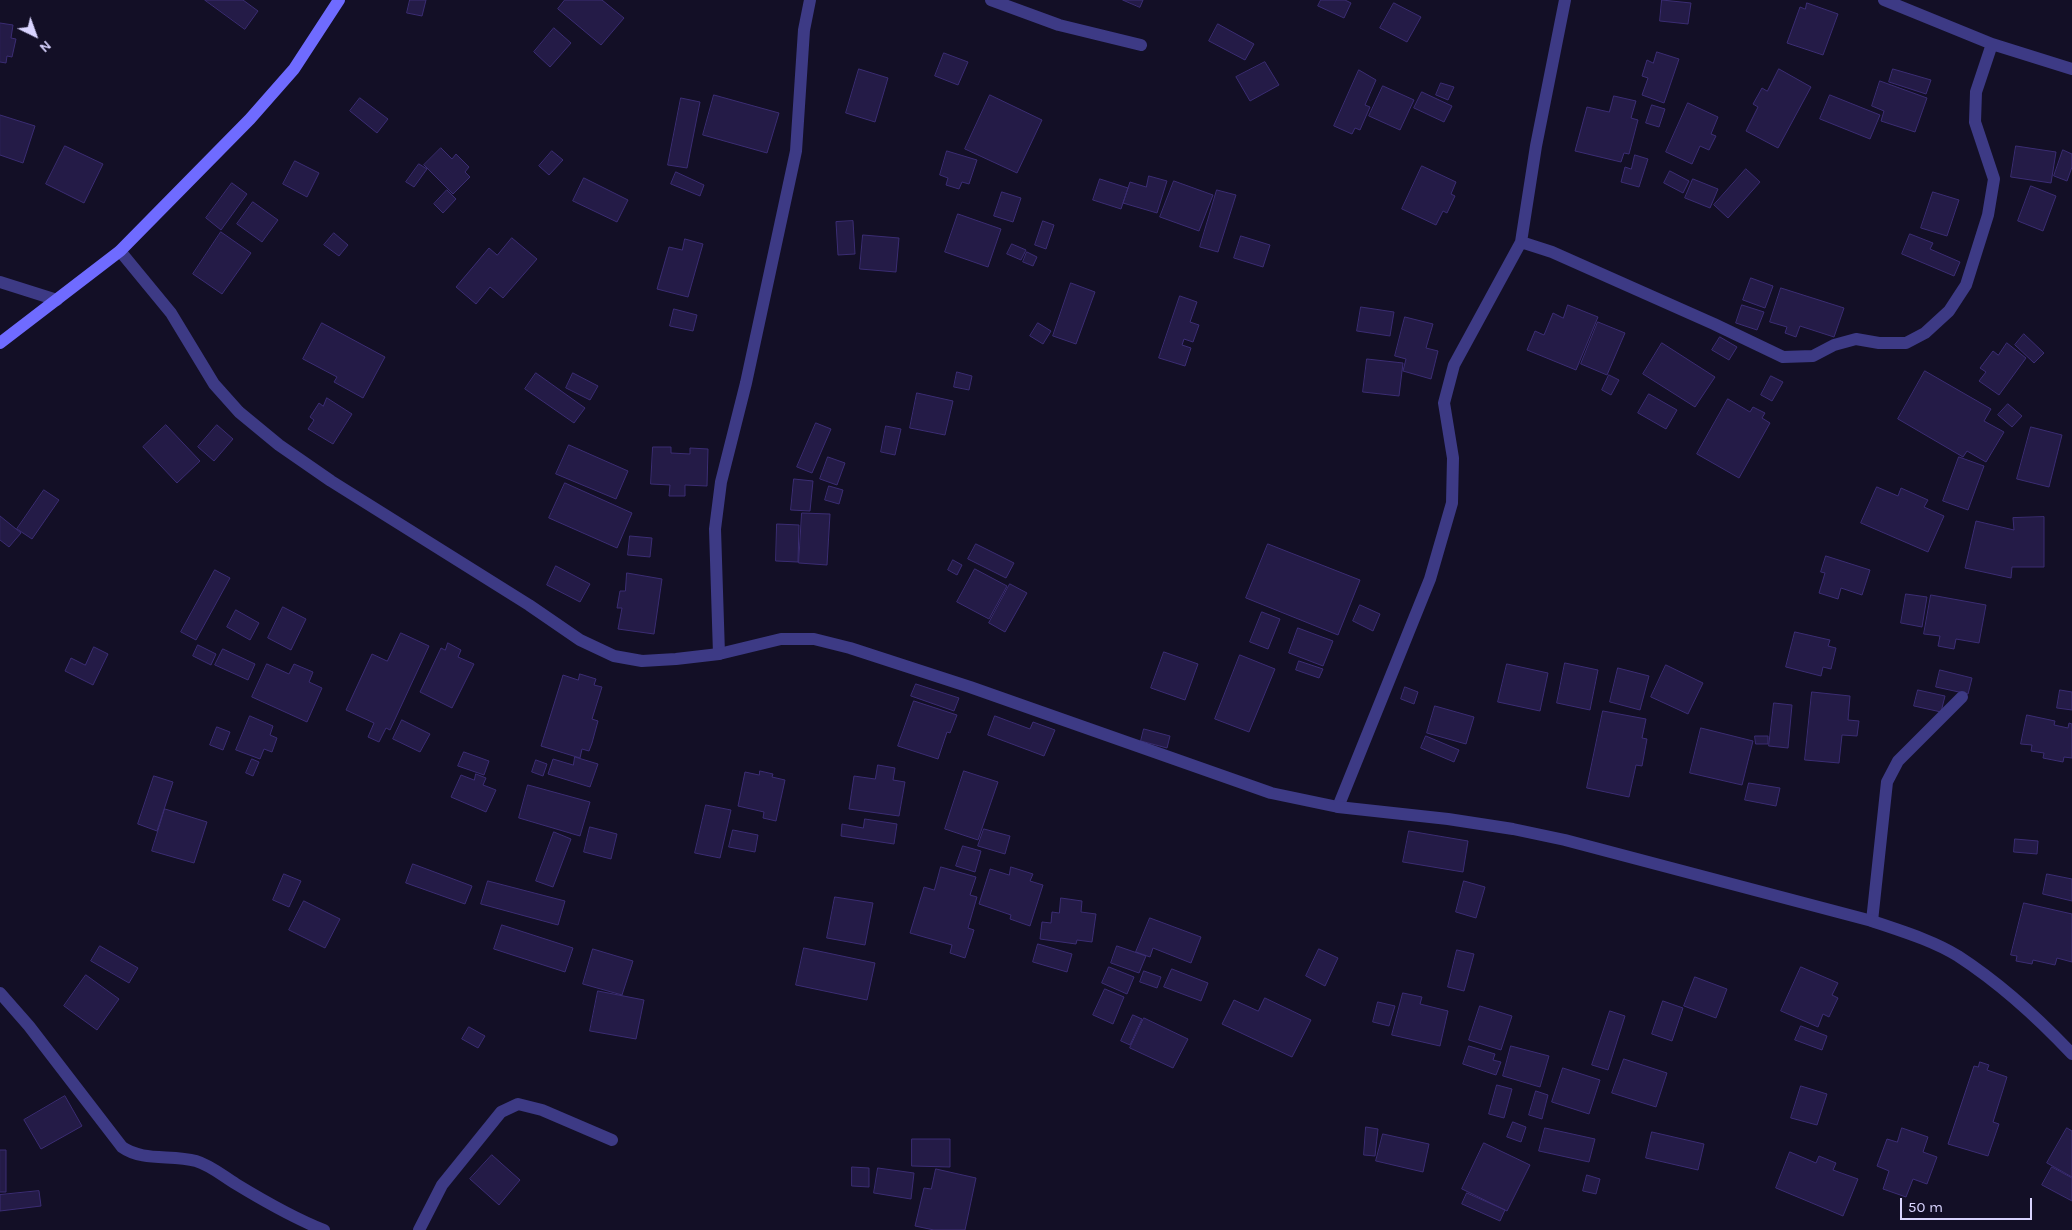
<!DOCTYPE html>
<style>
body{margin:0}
#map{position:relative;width:2072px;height:1230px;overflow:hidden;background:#130f26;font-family:Karla,sans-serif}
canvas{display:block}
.north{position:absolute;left:10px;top:10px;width:50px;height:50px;-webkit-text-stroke:4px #130f26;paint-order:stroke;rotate:138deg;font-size:14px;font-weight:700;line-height:20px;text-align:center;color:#d9d4ff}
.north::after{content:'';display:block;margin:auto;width:18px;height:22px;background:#d9d4ff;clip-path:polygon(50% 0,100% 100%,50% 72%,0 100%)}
.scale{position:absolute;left:1900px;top:1198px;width:132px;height:22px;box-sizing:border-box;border:2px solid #d9d4ff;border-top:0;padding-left:6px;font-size:15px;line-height:18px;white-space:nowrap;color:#d9d4ff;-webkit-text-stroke:4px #130f26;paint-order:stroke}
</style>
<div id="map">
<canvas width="2072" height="1230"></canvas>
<div class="north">N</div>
<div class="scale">50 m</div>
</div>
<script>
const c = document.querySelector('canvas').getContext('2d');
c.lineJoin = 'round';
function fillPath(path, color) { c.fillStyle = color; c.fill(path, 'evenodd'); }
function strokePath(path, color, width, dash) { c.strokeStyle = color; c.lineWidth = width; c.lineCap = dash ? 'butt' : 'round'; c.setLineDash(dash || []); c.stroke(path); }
const building = new Path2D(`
 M205,0H243L258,11L245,29Z
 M410,0H426L422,16L407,13Z
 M565,0H602L624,18L601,45L558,9Z
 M1123,0H1143L1140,7Z
 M1321,0H1345L1351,3L1344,18L1318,6Z
 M1662,0L1691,3L1688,24L1660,21Z
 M1394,3L1421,17L1407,42L1380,28Z
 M1807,3L1838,14L1823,55L1787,43L1800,7L1805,9Z
 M0,23L13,25L11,38L16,39L12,57L7,56L6,63L0,62Z
 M1218,24L1254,44L1245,60L1209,41Z
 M554,28L571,43L550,67L534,52Z
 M1657,52L1679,59L1664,103L1642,95L1648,78L1642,76L1647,60L1653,63Z
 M944,53L968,62L958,85L935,76Z
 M1265,62L1279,85L1250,101L1236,77Z
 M859,69L888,78L875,122L846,113Z
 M1779,69L1811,87L1778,148L1746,131L1758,107L1753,104L1762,88L1767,91Z
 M1893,69L1931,80L1926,94L1889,82Z
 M1359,70L1376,80L1365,105L1370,107L1360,130L1355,128L1352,134L1334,126Z
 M1880,81L1927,98L1915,132L1881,121L1884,111L1872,106Z
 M1441,83L1454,87L1448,100L1436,95Z
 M1383,86L1414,100L1400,130L1369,116Z
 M1422,92L1452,106L1444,122L1414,108Z
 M714,95L779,113L767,153L703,135Z
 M990,95L1042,120L1017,173L965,149Z
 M1830,95L1880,115L1870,139L1820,119Z
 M1614,96L1636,101L1631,118L1638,120L1629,154L1624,153L1621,162L1575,151L1587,107L1609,112Z
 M360,98L388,119L377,133L350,111Z
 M681,98L700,102L687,168L668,165Z
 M1688,103L1718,117L1711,134L1716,136L1709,150L1700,146L1692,164L1666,152Z
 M1652,105L1665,109L1659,127L1646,123Z
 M0,115L35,126L23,163L0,155Z
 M65,146L103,164L84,203L46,184Z
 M2016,146L2056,152L2051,183L2011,177Z
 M441,148L452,159L456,154L469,167L465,172L470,177L453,194L424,165Z
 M2063,150L2072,154V167L2067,181L2054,176Z
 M552,151L563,160L549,175L539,166Z
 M947,151L977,160L969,184L962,182L959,189L946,185L948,178L940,175Z
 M1635,155L1648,159L1639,187L1621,182L1625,167L1631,169Z
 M295,161L319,173L307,197L283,184Z
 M419,164L427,169L414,187L406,182Z
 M1422,166L1456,182L1451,194L1455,196L1447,213L1443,211L1436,225L1402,209Z
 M1746,169L1760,182L1728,218L1714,205Z
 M1670,171L1689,181L1683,193L1664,183Z
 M676,172L704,185L700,196L671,184Z
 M1149,176L1167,181L1157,213L1123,203L1130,182L1146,187Z
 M584,178L628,200L617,222L573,201Z
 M1100,179L1128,188L1121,209L1093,200Z
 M1693,179L1718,189L1710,208L1685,198Z
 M1174,181L1213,195L1199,231L1160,217Z
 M232,183L247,194L221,230L206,218Z
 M2031,186L2056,196L2043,231L2018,221Z
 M447,190L456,199L443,213L434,204Z
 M1217,190L1236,195L1218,252L1200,247Z
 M1002,192L1021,198L1013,222L994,216Z
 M1933,192L1959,200L1947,236L1921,228Z
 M253,202L278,220L262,242L237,224Z
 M958,214L1001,229L988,267L945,252Z
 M853,221L855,254L838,255L836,222Z
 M1043,221L1054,225L1046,249L1035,245Z
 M221,232L251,253L222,294L193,274Z
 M334,233L348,245L339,256L324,245Z
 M1910,234L1933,243L1930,249L1960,262L1954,276L1902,254Z
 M863,235L899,238L896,272L860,269Z
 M1241,236L1270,245L1263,267L1234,258Z
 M512,238L537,259L503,298L490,287L476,304L456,287L489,248L497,255Z
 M685,239L703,244L688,297L657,289L669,247L682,250Z
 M1012,244L1026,250L1021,260L1007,254Z
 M1027,252L1037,257L1033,266L1023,262Z
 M1751,278L1773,286L1765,308L1743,300Z
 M1071,283L1095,292L1076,344L1053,336Z
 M1781,288L1844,308L1834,337L1800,326L1796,337L1785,333L1787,327L1770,322Z
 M1180,296L1197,302L1190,322L1199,325L1193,342L1184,339L1182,345L1191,348L1185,366L1159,358Z
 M1568,305L1598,317L1576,370L1527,350L1535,331L1544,335L1553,313L1563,318Z
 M1742,305L1764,312L1757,330L1736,323Z
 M1361,307L1394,312L1390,336L1357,331Z
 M674,309L697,315L693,331L670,326Z
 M1405,317L1433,324L1426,348L1438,351L1431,379L1403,371L1406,359L1395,356Z
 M1598,322L1625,333L1607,375L1581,364Z
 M322,323L385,357L363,398L334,382L337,377L303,359Z
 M1038,323L1051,331L1043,344L1030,336Z
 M2024,334L2044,353L2034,363L2015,345Z
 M1720,337L1737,347L1729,360L1712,350Z
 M1662,343L1715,377L1695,407L1643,374Z
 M2007,343L2026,358L1999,395L1979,381L1986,372L1980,368L1993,351L1998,355Z
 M1367,359L1403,363L1399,396L1363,392Z
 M1925,371L1991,409L1984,421L2004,432L1986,462L1967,451L1963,457L1898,419Z
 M957,372L972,376L969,390L954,387Z
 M536,373L585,408L574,423L525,389Z
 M573,373L598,386L590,400L566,388Z
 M1609,375L1619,380L1611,395L1602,390Z
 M1771,376L1783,382L1772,401L1761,395Z
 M917,393L953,401L945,435L910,428Z
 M1649,394L1677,410L1666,429L1638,413Z
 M327,398L352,414L333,444L308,429L314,420L310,417L319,403L323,406Z
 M1728,399L1750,412L1753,407L1765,413L1762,418L1770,423L1739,478L1697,454Z
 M2008,404L2022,416L2012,427L1998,415Z
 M816,423L831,429L812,473L797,467Z
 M166,425L200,461L177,483L143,447Z
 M217,425L233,439L214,461L198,447Z
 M886,426L901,429L895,455L881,452Z
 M2031,427L2062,435L2049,487L2017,479Z
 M569,445L628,471L616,499L556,474Z
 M653,447H671V453L690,454V448L708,449L707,486L685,485V496H669L670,485L651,484Z
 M828,457L845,463L837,485L820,479Z
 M1959,457L1984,466L1968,510L1943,501Z
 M794,479L813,481L810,511L791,510Z
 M565,483L632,513L617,548L549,518Z
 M829,486L843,490L839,504L825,500Z
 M1877,487L1898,496L1901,488L1928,500L1924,507L1944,516L1928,552L1861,523Z
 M44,490L59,500L32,539L17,529Z
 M802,513L830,514L827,565L799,563Z
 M0,516L21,533L9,547L0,540Z
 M2044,517V567H2012L2011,578L1965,568L1976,521L2014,530L2013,518Z
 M777,524L799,525L798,562L776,561Z
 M630,536L652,538L650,557L628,555Z
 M976,544L1014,563L1006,578L968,559Z
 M1268,544L1360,580L1338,635L1246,598Z
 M1826,556L1870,570L1862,595L1841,588L1838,599L1819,593L1825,573L1821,572Z
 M953,560L962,565L957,575L948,570Z
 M556,566L590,584L580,602L547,585Z
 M975,569L1007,586L989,619L957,602Z
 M215,570L230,578L196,640L181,632Z
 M627,573L662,579L654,634L618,629L622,608H617L620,591H625Z
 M1010,584L1027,593L1005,632L989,623Z
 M1906,594L1927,597L1922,627L1901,623Z
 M1931,595L1986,605L1979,643L1956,639L1954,649L1938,646L1940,636L1924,634Z
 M1360,605L1380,614L1373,631L1353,621Z
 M283,607L306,619L291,650L268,638Z
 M236,610L259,623L250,640L227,627Z
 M1262,612L1280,619L1268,649L1250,642Z
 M1298,628L1333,641L1323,666L1289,653Z
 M1795,632L1830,640L1828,646L1836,648L1831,669L1823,667L1821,676L1786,667Z
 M401,633L429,646L390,730L386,728L379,742L368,737L374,723L346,710L372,654L387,661Z
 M448,643L461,650L458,657L474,664L452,708L420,692L441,648L445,650Z
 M198,645L216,654L211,665L193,656Z
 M94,647L108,654L93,685L65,671L71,658L85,665Z
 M223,649L255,664L248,680L215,665Z
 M1164,652L1198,664L1185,700L1151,688Z
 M1240,655L1275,669L1249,732L1215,719Z
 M1299,661L1323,669L1319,678L1296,670Z
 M1565,663L1598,670L1590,710L1557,703Z
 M267,664L289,674L294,664L313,672L309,682L322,688L307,722L252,697Z
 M1507,664L1548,673L1540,711L1498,702Z
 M1666,665L1703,683L1688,714L1651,697Z
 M1618,668L1649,676L1640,710L1610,702Z
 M1940,670L1972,678L1968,694L1936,687Z
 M580,674L596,679L594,685L602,687L592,719L598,721L592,743L589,751L582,749L580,758L541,746L563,675L578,680Z
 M916,684L959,698L954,711L911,696Z
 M1405,687L1418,692L1414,704L1401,699Z
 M1918,690L1945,696L1941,712L1914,706Z
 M2060,690L2072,692V710L2057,708Z
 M1812,692L1850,696L1848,720L1859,721L1857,736L1842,735L1839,763L1805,760Z
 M914,701L957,715L950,733L947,732L938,759L898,746Z
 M1774,703L1792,705L1788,748L1769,746Z
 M1435,706L1474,717L1466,744L1427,733Z
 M1603,711L1646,719L1642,738L1647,739L1642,766L1636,765L1629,797L1587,788Z
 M2027,715L2055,721L2054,725L2068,728L2069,723L2072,724V758L2064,757L2063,762L2043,758L2044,753L2031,751L2032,745L2021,744Z
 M250,716L273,726L270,735L277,738L272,752L264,749L260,759L236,750Z
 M995,716L1030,729L1033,722L1055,730L1044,756L988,735Z
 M402,720L430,734L420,752L393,739Z
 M217,727L230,732L223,750L210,745Z
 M1701,728L1753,741L1742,785L1690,773Z
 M1144,729L1170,736L1167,748L1141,741Z
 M1426,736L1459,750L1454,762L1421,748Z
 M1755,736H1768V744H1756Z
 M464,752L489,761L484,775L458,766Z
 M575,757L598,764L590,787L548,774L553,759L573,765Z
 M252,759L259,762L253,776L246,773Z
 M536,760L547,764L543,776L532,772Z
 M878,765L895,768L893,780L905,782L899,816L849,809L854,776L875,779Z
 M760,771L773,774L772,777L785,780L776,821L763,818L764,812L738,806L745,772L759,775Z
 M964,771L998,782L978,840L945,829Z
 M476,774L486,778L483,785L496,790L486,812L451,797L461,775L474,780Z
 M154,776L173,782L157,831L138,824Z
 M1749,783L1780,788L1776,806L1745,800Z
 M528,785L590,802L580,836L519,818Z
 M706,805L731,810L720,858L695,853Z
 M165,809L207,822L194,863L152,851Z
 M865,819L897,824L894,844L841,836L842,824L863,828Z
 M590,827L617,834L611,859L584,852Z
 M984,829L1010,836L1005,854L978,846Z
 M733,830L758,835L755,852L729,847Z
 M1409,831L1468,841L1463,872L1403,862Z
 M554,832L571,839L553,887L536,881Z
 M2015,839L2038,841L2037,854L2014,852Z
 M963,846L981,851L975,872L956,866Z
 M413,864L472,886L465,904L406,883Z
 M941,867L976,877L970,895L977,897L968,928L974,930L965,958L950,953L952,945L910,933L924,887L934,890Z
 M1011,867L1033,874L1030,881L1043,885L1030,926L1010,919L1011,915L979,904L990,869L1009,875Z
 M284,874L301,881L289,907L273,900Z
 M2047,874L2072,879V901L2043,894Z
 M488,881L565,901L558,925L481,904Z
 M1464,881L1485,887L1476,918L1456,912Z
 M835,897L873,903L865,945L827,938Z
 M1061,898L1082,901L1081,912L1096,914L1092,942L1077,940L1076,944L1040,939L1042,922L1051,923L1052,912L1059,913Z
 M304,901L340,919L325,948L289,930Z
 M2024,903L2072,914V962L2057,958L2055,965L2033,960L2032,964L2016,961L2017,956L2011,955Z
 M1150,918L1201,937L1191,963L1153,948L1150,957L1136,952Z
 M502,925L573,948L565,972L494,949Z
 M1038,944L1072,954L1067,972L1033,962Z
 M100,946L138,968L129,983L91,961Z
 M1117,946L1146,956L1139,973L1111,963Z
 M804,948L875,963L867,1000L796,985Z
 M593,949L633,961L622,995L583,984Z
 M1319,949L1338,958L1325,986L1306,976Z
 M1457,950L1474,954L1464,991L1448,987Z
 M1109,967L1134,977L1127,994L1102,983Z
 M1801,967L1838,983L1832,995L1838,998L1829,1017L1823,1014L1818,1027L1781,1011Z
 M1172,969L1208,983L1201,1001L1164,987Z
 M1144,971L1161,977L1157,988L1140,982Z
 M86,975L119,999L97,1030L64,1006Z
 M1695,977L1727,989L1716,1018L1684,1006Z
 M1105,989L1124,997L1113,1024L1093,1015Z
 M598,991L644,1000L636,1039L590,1031Z
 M1403,993L1422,997L1420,1004L1448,1011L1440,1046L1392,1035Z
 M1265,998L1311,1020L1292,1057L1222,1024L1234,1000L1258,1011Z
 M1663,1001L1683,1008L1672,1041L1652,1034Z
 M1378,1002L1395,1006L1389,1026L1373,1022Z
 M1480,1006L1512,1016L1501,1050L1469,1040Z
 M1610,1011L1625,1016L1608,1070L1592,1065Z
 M1133,1015L1142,1019L1130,1045L1121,1041Z
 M1144,1018L1188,1039L1173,1068L1130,1048Z
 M1801,1026L1827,1036L1822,1050L1795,1040Z
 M469,1027L485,1036L478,1048L462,1039Z
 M1469,1046L1495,1054L1493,1060L1501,1062L1496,1075L1463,1064Z
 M1511,1046L1549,1056L1540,1087L1503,1076Z
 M1624,1059L1667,1073L1656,1107L1612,1093Z
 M1980,1062L1989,1065L1987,1070L2007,1077L1993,1122L1999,1124L1988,1156L1948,1144L1974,1066L1978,1067Z
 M1563,1068L1600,1080L1589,1114L1552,1102Z
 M1497,1085L1512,1089L1504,1118L1489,1114Z
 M1801,1086L1827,1094L1817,1125L1791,1118Z
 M1536,1091L1548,1095L1542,1119L1529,1115Z
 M65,1096L82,1126L41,1149L24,1120Z
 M1513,1122L1526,1127L1521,1142L1507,1137Z
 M1366,1127L1378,1129L1375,1156L1364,1155Z
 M1545,1128L1595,1139L1589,1162L1539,1151Z
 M1902,1128L1928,1137L1923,1152L1937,1157L1927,1184L1913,1179L1906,1197L1883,1189L1889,1171L1877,1166L1887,1139L1897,1142Z
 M2067,1128L2072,1131V1177L2047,1163Z
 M1652,1132L1704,1144L1698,1170L1646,1158Z
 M1383,1134L1429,1144L1423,1172L1376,1161Z
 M912,1139H950V1167L912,1166Z
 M1484,1143L1530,1165L1507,1211L1462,1189Z
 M0,1150H6V1192H0Z
 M1790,1152L1816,1163L1819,1156L1836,1163L1833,1170L1858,1179L1843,1216L1776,1188Z
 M492,1155L520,1180L499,1205L470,1179Z
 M852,1167L869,1168V1187L852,1186Z
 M2052,1167L2072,1178V1201L2042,1185Z
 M878,1168L914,1173L911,1199L874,1193Z
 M936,1169L976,1178L965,1230H934L915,1226L924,1188L931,1189Z
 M1587,1175L1600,1179L1596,1194L1583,1191Z
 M39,1191L41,1206L0,1211V1195Z
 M1467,1193L1505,1210L1500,1221L1462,1204Z`);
fillPath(building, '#241b47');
strokePath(building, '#3b2d73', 1);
strokePath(new Path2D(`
 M991,0L1059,25L1141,45
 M1884,0L1992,44L2072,69
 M1521,242L1552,252L1714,324L1783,357L1813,356L1834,345L1856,339L1879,343H1906L1925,333L1949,311L1966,285L1988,215L1994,179L1975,122L1976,92L1992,44
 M0,282L57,300
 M719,654L715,529L721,482L746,383L796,151L804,30L810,0
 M1338,807L1430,579L1452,503L1453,458L1444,403L1454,365L1521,242L1536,146L1565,0
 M1872,921L1887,782L1898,761L1962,697
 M0,993L29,1026L122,1147C143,1162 172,1154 196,1161C210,1165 223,1176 236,1184C264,1201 293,1218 324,1230
 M419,1230L442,1185L501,1112L518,1104L542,1110L612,1140`), '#3d3a85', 12);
strokePath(new Path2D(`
 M120,251L171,313L214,384L239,412L279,445L331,481L529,605L580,640L614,656L642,661L676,659L719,654L781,639H814L850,648L970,687L1271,793L1338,807L1448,819L1513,829L1565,840L1872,921C1901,931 1932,940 1958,956C1998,982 2040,1020 2072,1054`), '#3d3a85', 12);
strokePath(new Path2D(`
 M0,343L120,251L250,119L294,69L339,0`), '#6f6bff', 12);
</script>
